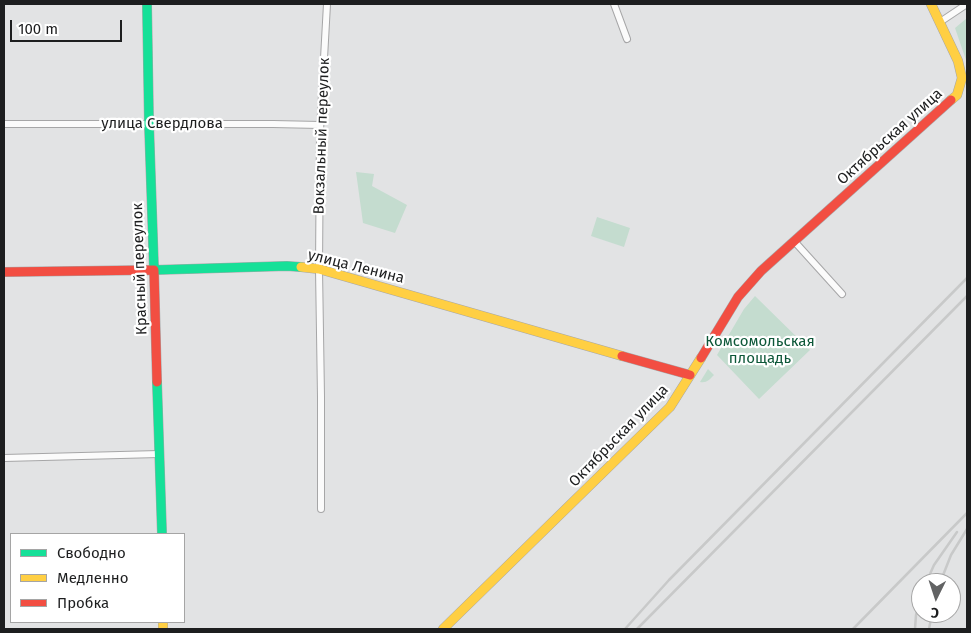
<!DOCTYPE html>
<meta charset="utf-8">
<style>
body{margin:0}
#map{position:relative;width:971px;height:633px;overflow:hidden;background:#e2e3e4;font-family:"Fira Sans",sans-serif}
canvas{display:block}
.frame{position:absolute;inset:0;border:5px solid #1d1e1f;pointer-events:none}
.legend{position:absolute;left:10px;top:533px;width:175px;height:90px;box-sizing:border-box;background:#fff;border:1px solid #a5a5a5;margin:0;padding:6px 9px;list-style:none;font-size:15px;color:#1d1e1f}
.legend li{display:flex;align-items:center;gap:10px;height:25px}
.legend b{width:25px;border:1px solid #a5a5a5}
.north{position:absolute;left:911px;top:573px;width:50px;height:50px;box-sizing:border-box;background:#fff;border:1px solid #a5a5a5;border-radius:50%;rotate:184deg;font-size:14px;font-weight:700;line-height:20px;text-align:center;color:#1d1e1f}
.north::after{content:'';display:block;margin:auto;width:18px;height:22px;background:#626364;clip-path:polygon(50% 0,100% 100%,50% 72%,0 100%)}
.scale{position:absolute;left:10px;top:20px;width:112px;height:22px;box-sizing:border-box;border:2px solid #1d1e1f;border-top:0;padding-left:6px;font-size:15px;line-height:18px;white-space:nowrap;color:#1d1e1f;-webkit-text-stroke:4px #fff;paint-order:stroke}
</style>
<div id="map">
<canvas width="971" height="633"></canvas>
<div class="frame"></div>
<ul class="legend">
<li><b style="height:6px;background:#16e098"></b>Свободно</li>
<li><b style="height:6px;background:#ffcf43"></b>Медленно</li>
<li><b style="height:6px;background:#f24e42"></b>Пробка</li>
</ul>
<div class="north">С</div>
<div class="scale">100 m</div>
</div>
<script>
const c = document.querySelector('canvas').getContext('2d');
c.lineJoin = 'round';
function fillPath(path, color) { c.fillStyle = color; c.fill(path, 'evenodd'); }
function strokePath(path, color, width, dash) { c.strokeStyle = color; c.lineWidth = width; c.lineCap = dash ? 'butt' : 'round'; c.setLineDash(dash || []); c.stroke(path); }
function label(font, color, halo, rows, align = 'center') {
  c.font = font + ' "Fira Sans",sans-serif'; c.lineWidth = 4.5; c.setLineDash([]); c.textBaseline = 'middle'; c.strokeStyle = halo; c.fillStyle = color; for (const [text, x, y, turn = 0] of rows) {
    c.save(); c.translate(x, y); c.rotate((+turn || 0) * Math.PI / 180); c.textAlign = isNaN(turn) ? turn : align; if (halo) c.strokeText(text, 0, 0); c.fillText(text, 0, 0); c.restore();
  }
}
fillPath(new Path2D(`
 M967,18V63L955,28Z
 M356,172L374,174L372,186L407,205L395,233L363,223Z
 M597,217L630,228L624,247L591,236Z
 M755,296L810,350L759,399L717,355L744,309Z
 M708,369L714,375C709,380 707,383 700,382Z`), '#c4dccf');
const street = new Path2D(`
 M614,4L627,39
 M940,22L967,4
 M4,124H273L320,125
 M794,241L842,294
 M4,458L159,454
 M321,509V397L319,269L320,131L327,4`);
const fast = new Path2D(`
 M147,4L149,124L154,270L287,266L301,267
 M157,382L162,534`);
const slow = new Path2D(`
 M931,4L958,61L962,78L957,95L951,100
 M301,267L319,269L622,356
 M163,622V629
 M443,629L670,407L701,358`);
const jam = new Path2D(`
 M4,272L154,270L157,382
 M622,356L690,375
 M701,358L738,297L761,271L951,100`);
strokePath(street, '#a6a6a7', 8);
strokePath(fast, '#a6a6a7', 10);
strokePath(slow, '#a6a6a7', 10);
strokePath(jam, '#a6a6a7', 10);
strokePath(street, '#fbfbfb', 6);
strokePath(fast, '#16e098', 9);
strokePath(slow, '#ffcf43', 9);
strokePath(jam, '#f24e42', 9);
strokePath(new Path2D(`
 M926,583L934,565L957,532
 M940,583L951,555L967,529
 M625,629L669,580L967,278
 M637,629L967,296
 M853,629L967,513
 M915,629L916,615L921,595
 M929,629L932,613`), '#c8c9c9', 2.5);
label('15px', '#1d1e1f', '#fff', [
 ["улица Свердлова",162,124],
 ["Вокзальный переулок",322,136,-88],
 ["Октябрьская улица",890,137,-42],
 ["улица Ленина",356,267,14],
 ["Красный переулок",140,269,-92],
 ["Октябрьская улица",619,436,-46]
]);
label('15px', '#0c5738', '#fff', [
 ["Комсомольская",760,342],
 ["площадь",760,359]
]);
</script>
